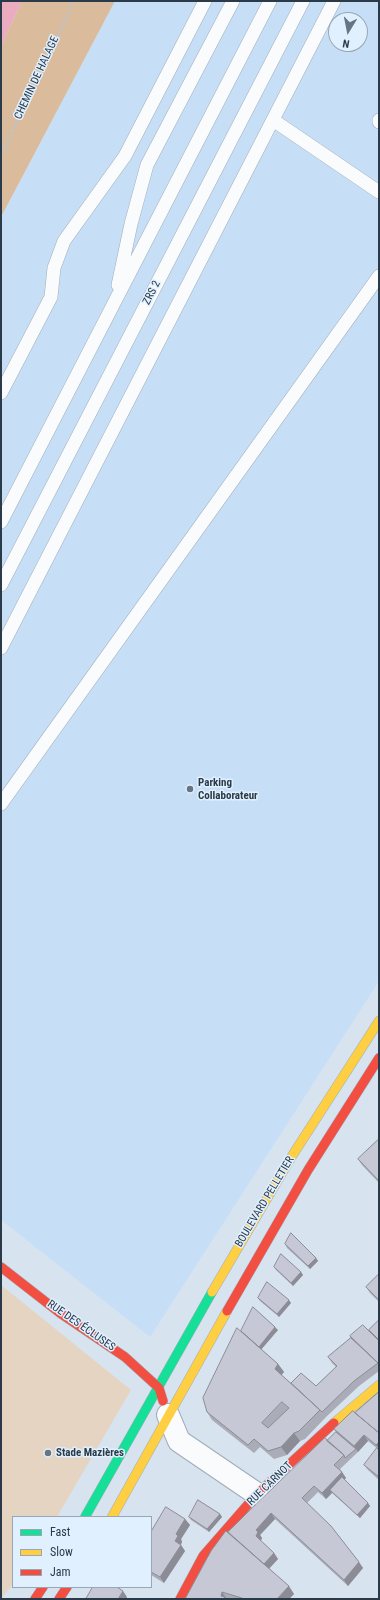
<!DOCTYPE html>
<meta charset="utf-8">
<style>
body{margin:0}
#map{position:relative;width:380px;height:1600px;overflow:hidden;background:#d7e3ef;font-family:"Roboto Condensed",sans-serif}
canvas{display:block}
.frame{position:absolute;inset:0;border:2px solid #2b3a48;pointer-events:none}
.legend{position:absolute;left:12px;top:1516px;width:140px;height:72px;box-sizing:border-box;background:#e0f0fe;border:1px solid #98a7b5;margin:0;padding:5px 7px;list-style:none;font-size:12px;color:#2b3a48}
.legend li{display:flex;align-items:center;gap:8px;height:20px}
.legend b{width:20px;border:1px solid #98a7b5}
.north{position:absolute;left:328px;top:12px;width:40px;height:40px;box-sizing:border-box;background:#e0f0fe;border:1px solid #98a7b5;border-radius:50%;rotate:190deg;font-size:11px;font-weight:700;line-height:16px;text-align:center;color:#2b3a48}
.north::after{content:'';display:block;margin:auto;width:14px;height:18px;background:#677582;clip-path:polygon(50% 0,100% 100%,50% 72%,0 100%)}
</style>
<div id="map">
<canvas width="380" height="1600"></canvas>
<div class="frame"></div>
<ul class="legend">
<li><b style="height:5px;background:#16e098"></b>Fast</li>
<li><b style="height:5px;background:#ffcf43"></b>Slow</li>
<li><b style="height:5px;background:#f24e42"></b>Jam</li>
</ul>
<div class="north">N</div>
</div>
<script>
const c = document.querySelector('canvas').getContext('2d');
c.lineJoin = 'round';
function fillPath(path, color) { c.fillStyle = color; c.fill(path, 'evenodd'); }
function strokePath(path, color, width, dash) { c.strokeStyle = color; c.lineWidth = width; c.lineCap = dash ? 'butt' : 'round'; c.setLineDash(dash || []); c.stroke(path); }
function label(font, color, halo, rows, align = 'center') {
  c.font = font + ' "Roboto Condensed",sans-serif'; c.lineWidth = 3; c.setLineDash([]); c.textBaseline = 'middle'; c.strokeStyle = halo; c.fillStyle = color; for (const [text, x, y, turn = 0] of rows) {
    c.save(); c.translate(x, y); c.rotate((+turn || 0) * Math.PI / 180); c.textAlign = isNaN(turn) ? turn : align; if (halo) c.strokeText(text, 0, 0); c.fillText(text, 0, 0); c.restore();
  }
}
fillPath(new Path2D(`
 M115,1H379V981L150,1337L1,1220V217ZM336,20H360V44H336Z`), '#c6dff6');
fillPath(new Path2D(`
 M1,1285L131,1390L57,1517H13V1584L1,1599Z`), '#e6d4c3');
fillPath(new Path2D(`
 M22,1H115L1,217V46Z`), '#dabb9b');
fillPath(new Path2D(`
 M1,1H22L1,46Z`), '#ebacbf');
const lane = new Path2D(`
 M273,120L379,192
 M379,120V122
 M118,285L131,224L147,165L233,1
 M1,393L51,297L54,268L64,241L125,156L205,1
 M1,522L270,1
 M1,585L303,1
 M1,648L334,1
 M1,804L379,276`);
const street = new Path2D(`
 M168,1415L179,1441L257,1494`);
const fast = new Path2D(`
 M85,1517L212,1292`);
const slow = new Path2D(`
 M212,1292L292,1156L379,1021
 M334,1423L379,1385
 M112,1517L227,1311`);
const jam = new Path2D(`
 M1,1267L60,1313L125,1357L159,1388L163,1401
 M227,1311L308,1170L379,1058
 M35,1599L43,1587
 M59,1599L67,1587
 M180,1599L203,1556L257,1494L334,1423`);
strokePath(lane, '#a1adb8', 14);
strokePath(street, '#a1adb8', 24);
strokePath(fast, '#a1adb8', 10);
strokePath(slow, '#a1adb8', 10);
strokePath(jam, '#a1adb8', 10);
strokePath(new Path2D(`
 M1,155L74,1`), '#bec4ca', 2.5, [3, 2]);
strokePath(lane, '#f9fbfd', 13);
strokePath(street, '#f9fbfd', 22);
strokePath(fast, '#16e098', 9);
strokePath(slow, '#ffcf43', 9);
strokePath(jam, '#f24e42', 9);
fillPath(new Path2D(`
 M379,1139V1183L362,1165L358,1159Z
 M285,1244L316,1258L318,1261L310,1269L287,1248Z
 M274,1267L301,1272L303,1275L293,1286L276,1270Z
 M379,1274V1302L370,1293L366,1287Z
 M258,1298L291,1303L279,1317L260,1301Z
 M379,1320V1371L359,1386L326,1417L305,1439L300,1441L287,1455L274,1459L260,1447L254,1453L212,1420L207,1412L241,1331L278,1330L261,1349L278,1364L284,1372L281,1375L291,1383L316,1386L336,1367L332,1363L328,1357L351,1338L350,1336L372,1334L369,1330Z
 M379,1392V1450L368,1441L358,1452L340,1469L346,1478L344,1480L368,1503L370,1506L360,1518L332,1493L326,1499L318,1492L307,1503L363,1568L348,1586L275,1519L260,1535L262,1538L261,1541L274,1553L278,1559L269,1568L294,1594L289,1599H185L228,1532L327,1441L336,1432L334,1429L355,1413Z
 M379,1450V1480L368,1470L364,1465Z
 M220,1514L222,1517L209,1532L191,1520L189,1517Z
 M185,1519L190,1525L181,1539L182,1542L181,1545L185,1551L164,1583L151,1575V1532Z`), '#aaacb7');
fillPath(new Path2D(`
 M316,1258L318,1261L310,1269L308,1266Z
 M301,1272L303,1275L293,1286L291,1283Z
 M289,1300L291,1303L279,1317L277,1314Z
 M275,1327L278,1330L260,1351L258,1348Z
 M278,1364L284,1372L280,1377L275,1369Z
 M294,1433L300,1441L287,1455L281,1447Z
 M364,1435L368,1441L358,1452L354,1446Z
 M379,1442V1449L376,1445Z
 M342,1472L346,1478L333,1492L330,1490L332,1493L326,1499L322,1493Z
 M368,1503L370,1506L360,1518L357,1515Z
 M271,1513L275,1519L260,1535L262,1538L260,1542L256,1536V1530Z
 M220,1514L222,1517L209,1532L207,1529Z
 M185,1519L190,1525L181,1539L182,1542L179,1547L175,1541L176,1534Z
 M181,1545L185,1551L164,1583L160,1577Z
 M274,1553L278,1559L268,1570L264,1564Z
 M359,1562L363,1568L348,1586L344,1580Z
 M289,1586L294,1594L289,1599H277Z
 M123,1591L127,1597L126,1599H118Z
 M222,1592L227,1599H223L221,1596Z`), '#8b8c95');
const building = new Path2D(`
 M379,1139V1181L358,1159Z
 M291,1233L316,1258L308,1266L285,1244Z
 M281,1254L301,1272L291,1283L274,1267Z
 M379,1274V1300L366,1287Z
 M267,1282L289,1300L277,1314L258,1298Z
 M253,1307L275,1327L259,1347L241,1331Z
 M379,1320V1340L369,1330Z
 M363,1325L379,1341V1364L350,1336Z
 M237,1328L278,1364L275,1369L320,1410L299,1431L294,1433L281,1447L268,1451L254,1439L248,1445L207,1412L203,1398ZM282,1402L289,1408L268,1428L262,1423Z
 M351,1338L378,1363L354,1381L322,1412L291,1383L301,1373L316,1386L337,1366L328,1357Z
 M379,1392V1431L378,1432L355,1413Z
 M353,1411L379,1433V1442L376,1445L364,1435L354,1446L334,1429Z
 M336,1432L356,1449L345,1458L344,1455L327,1441Z
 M325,1438L344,1455L334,1465L342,1472L322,1493L314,1486L302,1498L331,1526L359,1562L344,1580L271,1513L256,1530L258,1532L256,1536L274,1553L264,1564L228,1532Z
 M377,1448L379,1450V1477L364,1465Z
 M342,1477L368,1503L357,1515L330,1490Z
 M198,1500L220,1514L207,1529L189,1517Z
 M166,1507L185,1519L176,1534L178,1536L175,1541L181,1545L160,1577L151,1572V1532Z
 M226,1531L289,1586L277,1599H245L222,1592L221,1596L225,1597L224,1599H185L211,1551Z
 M93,1587H117L123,1591L118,1599H86Z`);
fillPath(building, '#c6c8d5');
strokePath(building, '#8b8c95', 1);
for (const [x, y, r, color] of [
 [190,789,4,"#677582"],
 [48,1453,4,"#677582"]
]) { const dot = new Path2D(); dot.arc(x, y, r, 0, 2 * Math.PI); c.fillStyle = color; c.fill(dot); strokePath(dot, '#e0f0fe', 1.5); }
label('11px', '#2b3a48', '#e0f0fe', [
 ["CHEMIN DE HALAGE",37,78,-65],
 ["ZRS 2",152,293,-63],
 ["BOULEVARD PELLETIER",265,1202,-59],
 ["RUE DES ÉCLUSES",81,1326,35],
 ["RUE CARNOT",270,1484,-44]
]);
label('bold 11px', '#2b3a48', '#e0f0fe', [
 ["Parking",198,783],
 ["Collaborateur",198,796],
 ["Stade Mazières",56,1453]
], 'left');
</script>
